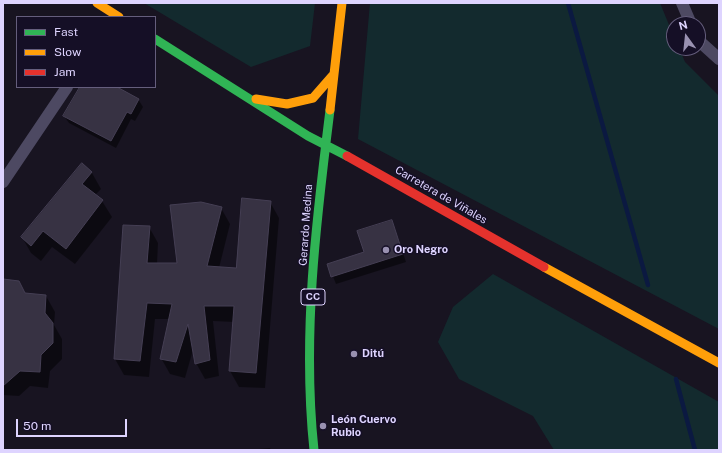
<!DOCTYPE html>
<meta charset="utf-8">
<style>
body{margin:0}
#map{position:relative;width:722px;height:453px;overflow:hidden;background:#181421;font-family:"Public Sans",sans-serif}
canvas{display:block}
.frame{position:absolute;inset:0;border:4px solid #ded4ff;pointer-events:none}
.legend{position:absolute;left:16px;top:16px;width:140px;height:72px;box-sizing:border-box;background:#150f26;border:1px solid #655e7d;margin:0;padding:5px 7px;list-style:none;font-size:12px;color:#ded4ff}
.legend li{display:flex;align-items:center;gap:8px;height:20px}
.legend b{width:20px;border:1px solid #655e7d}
.north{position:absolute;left:666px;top:16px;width:40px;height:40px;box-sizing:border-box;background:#150f26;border:1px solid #655e7d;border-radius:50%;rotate:345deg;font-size:11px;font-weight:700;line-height:16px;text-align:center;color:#ded4ff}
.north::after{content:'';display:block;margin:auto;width:14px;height:18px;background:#9991b1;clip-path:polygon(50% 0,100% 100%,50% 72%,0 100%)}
.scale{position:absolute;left:16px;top:419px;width:111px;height:18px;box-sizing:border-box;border:2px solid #ded4ff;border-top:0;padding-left:5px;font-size:12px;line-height:14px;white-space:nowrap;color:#ded4ff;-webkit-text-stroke:3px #150f26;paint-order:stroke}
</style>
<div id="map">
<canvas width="722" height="453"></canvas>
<div class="frame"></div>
<ul class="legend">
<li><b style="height:5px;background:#30b455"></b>Fast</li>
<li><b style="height:5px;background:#ff9f0a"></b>Slow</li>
<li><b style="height:5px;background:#e5322d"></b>Jam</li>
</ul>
<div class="north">N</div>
<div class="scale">50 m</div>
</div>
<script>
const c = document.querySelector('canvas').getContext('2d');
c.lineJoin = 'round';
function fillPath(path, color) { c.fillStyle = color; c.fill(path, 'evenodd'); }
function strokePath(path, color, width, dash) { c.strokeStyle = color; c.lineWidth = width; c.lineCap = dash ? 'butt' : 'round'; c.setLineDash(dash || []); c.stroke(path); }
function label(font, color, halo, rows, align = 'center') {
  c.font = font + ' "Public Sans",sans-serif'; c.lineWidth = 3; c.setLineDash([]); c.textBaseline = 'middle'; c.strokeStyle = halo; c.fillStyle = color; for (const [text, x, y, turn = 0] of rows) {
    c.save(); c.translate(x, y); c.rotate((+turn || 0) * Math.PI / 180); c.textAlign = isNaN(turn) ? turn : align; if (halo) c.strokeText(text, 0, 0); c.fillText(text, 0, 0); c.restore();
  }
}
fillPath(new Path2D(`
 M144,3H315L310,46L251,67Z
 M370,3H660L674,37V48H679L685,62L719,96V329L358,139Z
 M493,274L719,402V450H554L533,416L459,379L438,342L453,307Z`), '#132a2e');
fillPath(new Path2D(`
 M81,87H115L138,99L143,107L135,121L131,119L116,148L69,123L64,116Z
 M82,165L92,173L101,189L95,195L102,201L112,217L75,264L52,247L41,261L31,253L22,237Z
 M270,202L279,218L265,388L239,387L230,371L234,322L213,321L219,376L205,379L196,363L193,350L185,378L170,374L161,358L169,319H155L149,377L124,375L115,359L149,227L158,243L157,264H178L221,208L230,224L219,268L237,269Z
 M391,221L395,229L406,262L336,284L328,264L365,253Z
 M3,280L25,294L46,296L55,312L54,325L62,339V359L50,371L48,388L30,386L19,396L3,395Z
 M270,448L271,450H248Z`), '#0007');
strokePath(new Path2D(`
 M568,3L648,285
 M676,379L695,450`), '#0b1941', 4.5);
const building = new Path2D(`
 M80,87H117L139,99L131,114L127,112L111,141L63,116Z
 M82,163L92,172L82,184L103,200L66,249L43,231L31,246L21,237Z
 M242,198L271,201L256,373L229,371L234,306H204L210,360L195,364L188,324L176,362L160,359L172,304L147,303L140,361L114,359L123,225L150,226L147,263H177L170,205L201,202L222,207L207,266L236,268Z
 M392,220L403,254L331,277L327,264L364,252L357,231Z
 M3,279L19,281L25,293L46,295L45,313L53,323V343L41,355L40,372L20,371L3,386Z`);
fillPath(building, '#373243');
strokePath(building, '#453f54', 1);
strokePath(new Path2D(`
 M682,3L691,24
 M698,40L719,59
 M3,182L67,87`), '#4d4962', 12);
strokePath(new Path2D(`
 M155,39L308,136L347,156
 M314,450C302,337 316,222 330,110`), '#30b455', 9);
strokePath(new Path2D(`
 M97,3L119,17
 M256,99L287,104L313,98L334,74
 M330,110L342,3
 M544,267L719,363`), '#ff9f0a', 9);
strokePath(new Path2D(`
 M347,156L544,267`), '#e5322d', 9);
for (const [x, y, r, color] of [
 [386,250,4,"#9991b1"],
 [354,354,4,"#9991b1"],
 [323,426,4,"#9991b1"]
]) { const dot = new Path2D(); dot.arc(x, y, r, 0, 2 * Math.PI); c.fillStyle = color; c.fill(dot); strokePath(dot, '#150f26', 1.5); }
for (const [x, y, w] of [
 [313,297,24]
]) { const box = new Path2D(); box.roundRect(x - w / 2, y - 8, w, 16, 3); c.fillStyle = '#150f26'; c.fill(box); strokePath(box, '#ded4ff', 1); }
label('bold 10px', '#ded4ff', null, [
 ["CC",313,297]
]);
label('11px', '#ded4ff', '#150f26', [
 ["Carretera de Viñales",441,195,30],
 ["Gerardo Medina",306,225,-86]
]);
label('bold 11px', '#ded4ff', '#150f26', [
 ["Oro Negro",394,250],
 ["Ditú",362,354],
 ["León Cuervo",331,420],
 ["Rubio",331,433]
], 'left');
</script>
